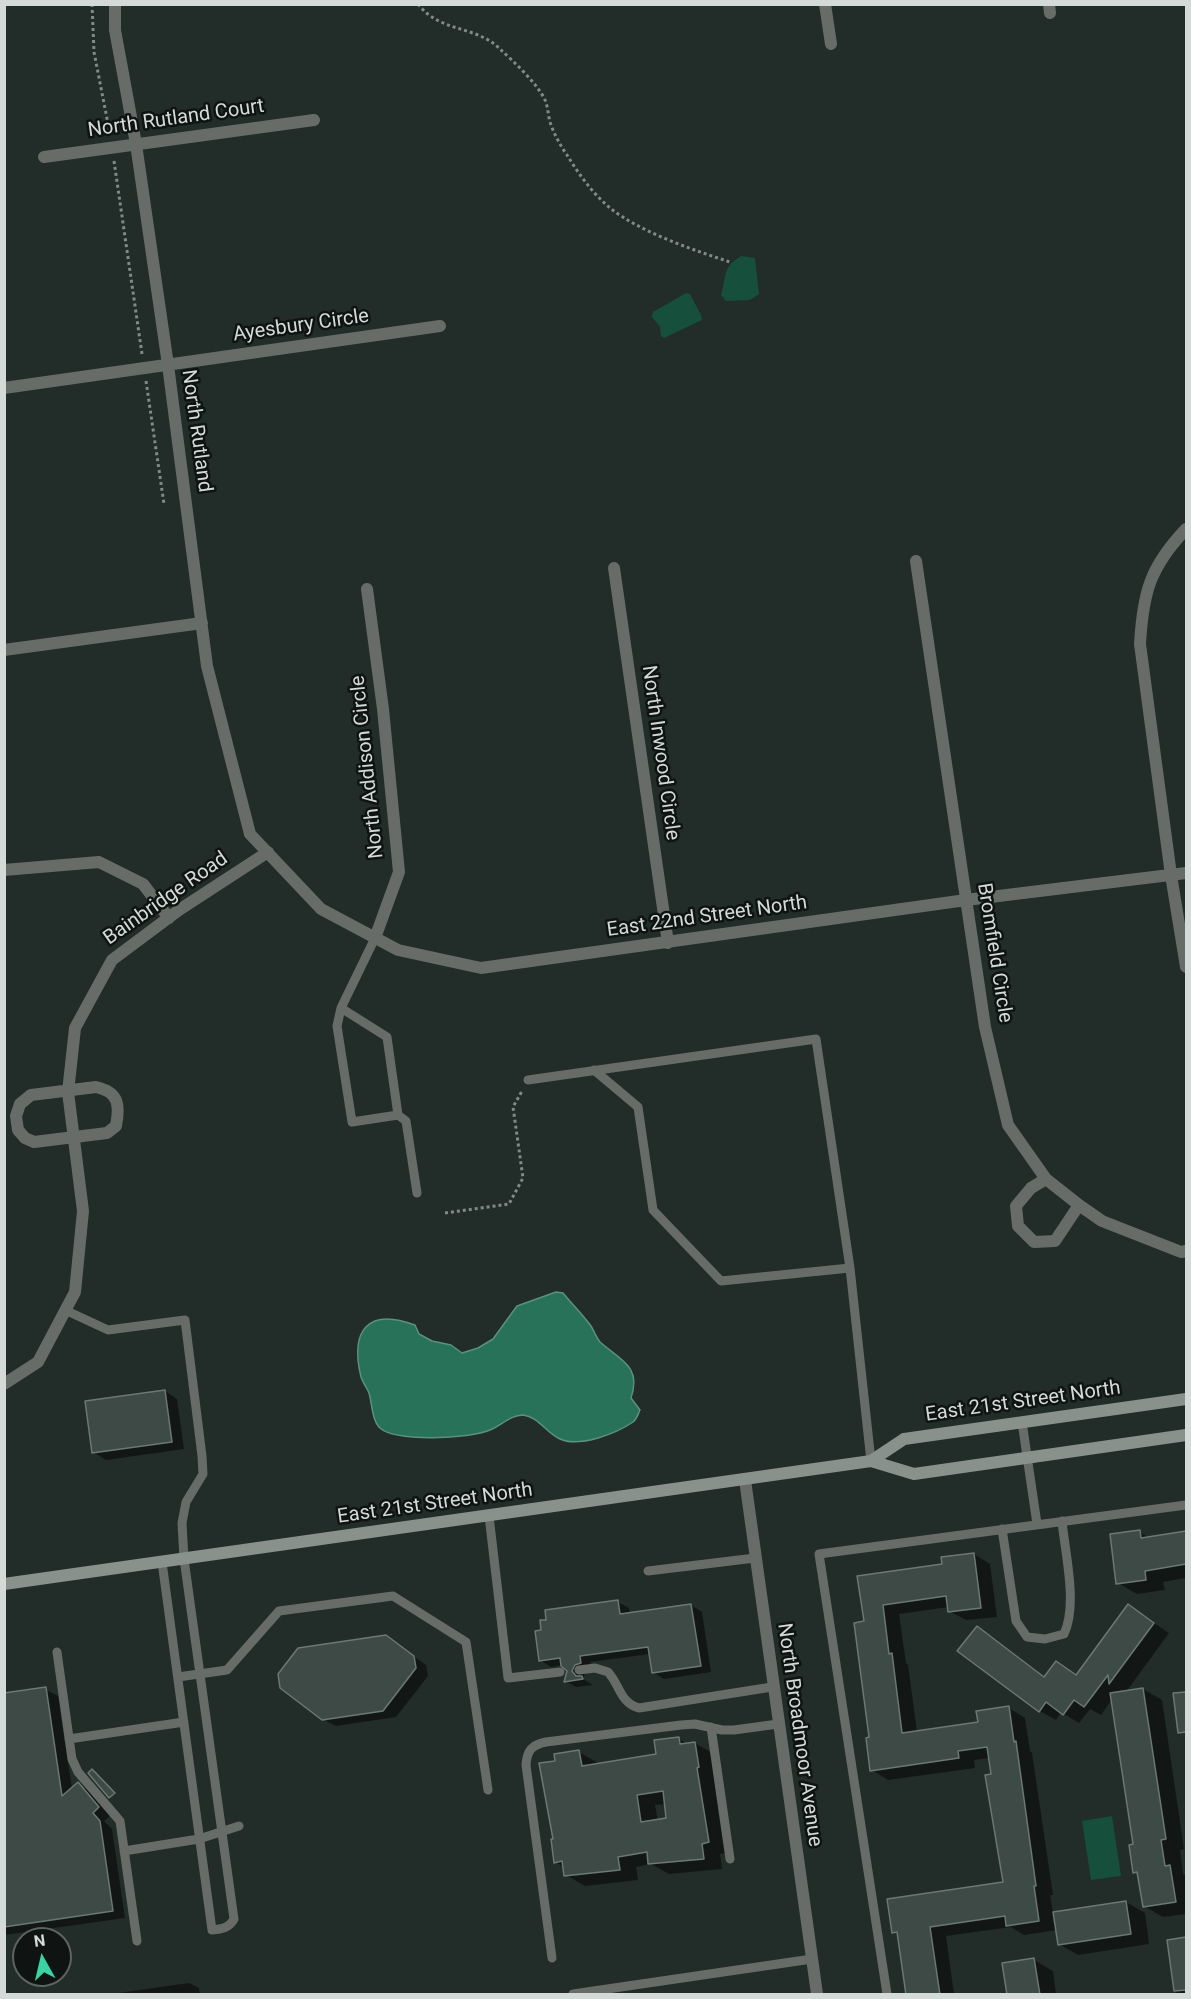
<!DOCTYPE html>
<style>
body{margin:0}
#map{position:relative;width:1191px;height:1999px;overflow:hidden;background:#222c28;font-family:Roboto,sans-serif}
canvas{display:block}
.frame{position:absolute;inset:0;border:6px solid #d3dad7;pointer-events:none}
.north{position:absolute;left:12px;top:1927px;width:60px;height:60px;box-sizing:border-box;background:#0f1412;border:2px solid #5d6361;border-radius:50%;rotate:352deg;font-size:16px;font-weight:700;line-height:24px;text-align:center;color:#d3dad7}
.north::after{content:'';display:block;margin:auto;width:21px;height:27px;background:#3ad4a4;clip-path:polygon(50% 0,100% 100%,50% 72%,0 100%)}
</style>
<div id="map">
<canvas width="1191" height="1999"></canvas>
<div class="frame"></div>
<div class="north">N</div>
</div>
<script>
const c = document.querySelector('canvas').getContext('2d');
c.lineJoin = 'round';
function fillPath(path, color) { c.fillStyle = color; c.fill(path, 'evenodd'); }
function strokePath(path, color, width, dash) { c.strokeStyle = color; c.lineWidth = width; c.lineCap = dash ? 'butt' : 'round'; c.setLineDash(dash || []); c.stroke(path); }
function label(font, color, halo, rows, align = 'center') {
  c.font = font + ' Roboto,sans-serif'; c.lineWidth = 5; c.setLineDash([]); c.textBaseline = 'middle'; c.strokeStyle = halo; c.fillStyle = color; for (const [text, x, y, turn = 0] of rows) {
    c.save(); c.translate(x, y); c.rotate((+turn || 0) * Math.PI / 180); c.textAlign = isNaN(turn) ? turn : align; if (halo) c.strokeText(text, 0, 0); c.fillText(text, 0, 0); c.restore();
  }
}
fillPath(new Path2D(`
 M741,256L755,258L759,294L750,300L726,301L721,295C727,275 722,268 741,256Z
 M686,293L690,294L701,315L702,320L664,338L661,336L660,327L652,317L653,312Z
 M1112,1816L1121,1876L1091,1880L1082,1821Z`), '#164f3c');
const water = new Path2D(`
 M556,1292L563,1293C572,1304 582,1314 591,1326C594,1331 596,1337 600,1342C620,1360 642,1366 631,1398L640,1410C638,1414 637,1419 633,1422C617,1433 580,1448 560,1439C546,1433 539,1417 523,1415C510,1415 501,1426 490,1430C470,1439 395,1442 380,1428C372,1421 372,1403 369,1393C367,1388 363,1383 361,1377C350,1331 367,1307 415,1325L419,1334L432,1341L451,1345L462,1353L478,1348L493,1339L517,1306Z`);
fillPath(water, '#277259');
strokePath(water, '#5b917f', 1.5);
fillPath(new Path2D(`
 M165,1391L177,1399L184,1449L106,1460L93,1452Z
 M1139,1532L1150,1538L1186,1532V1578L1163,1582L1165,1590L1137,1594L1118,1583Z
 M974,1554L990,1564L997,1617L966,1620L949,1611V1607L899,1614L906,1663L908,1665L917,1732L979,1723L1009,1708L1025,1718L1030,1751L1032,1753L1053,1895H1050L1053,1913L1126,1902L1145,1913L1149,1944L1078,1955L1059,1944L1057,1930L1024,1935L1011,1927L946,1936L954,1994H907L899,1935L893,1932L1004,1884L990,1758L974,1760L975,1768L888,1780L872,1770L866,1623L859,1577L944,1565Z
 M618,1602L629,1608L630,1614L691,1605L702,1612L711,1672L664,1679L653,1672L650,1654L590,1662L591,1669L586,1671L583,1679L593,1685L576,1687L565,1681L568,1670L563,1665L551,1667L540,1660Z
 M1128,1606L1169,1633L1126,1692L1143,1689L1162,1700L1184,1849L1180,1850L1183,1874L1186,1876V1914L1163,1917L1144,1906L1139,1875L1134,1872L1135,1845L1112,1699L1101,1715L1090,1709L1079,1723L1061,1712L1056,1720L1040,1711L959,1651L977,1628L993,1637L1045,1677L1056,1663L1077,1676Z
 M386,1636L426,1665L428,1676L396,1717L336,1726L323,1719Z
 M45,1689L58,1696L72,1789L78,1784L90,1791L111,1815L104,1821L112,1829L125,1918L4,1935V1695Z
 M679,1739L688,1744L695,1743L714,1754L727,1853L720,1854L722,1869L669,1874L651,1864L636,1867L638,1880L585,1886L566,1875L564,1867L555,1862L557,1762L579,1752L598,1763V1765L658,1755ZM666,1804L668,1820L658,1821L655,1805Z
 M1186,1938V1994H1176L1169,1941Z
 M1034,1960L1053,1971L1056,1994H1008Z
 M189,1983L199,1988L200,1994H111Z`), '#0007');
const building = new Path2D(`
 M165,1390L172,1442L92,1453L85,1401Z
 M1140,1530L1141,1538L1186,1531V1564L1145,1571L1146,1580L1116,1584L1110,1534Z
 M974,1553L981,1608L948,1612L946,1596L883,1605L889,1654L892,1653L902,1733L978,1722L976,1711L1009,1706L1014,1742L1016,1741L1036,1886H1034L1039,1921L1006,1926L1005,1916L930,1927L940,1995H906L897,1932L892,1933L887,1899L1003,1882L985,1775L991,1774L987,1747L958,1751L959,1758L870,1771L866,1738L869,1737L854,1623L864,1621L857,1576L942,1564L941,1557Z
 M618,1600L620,1614L691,1604L701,1666L652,1673L648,1647L580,1656L581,1663L575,1665L572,1671L576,1676H582L583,1679L564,1682L567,1671L561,1666L560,1658L539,1661L535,1631L541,1630L540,1620H546L545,1610Z
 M1128,1604L1154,1623L1109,1684L1108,1675L1084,1707L1074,1700L1063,1715L1046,1702L1039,1712L957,1651L977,1626L1044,1677L1056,1661L1076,1675Z
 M386,1635L414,1656L416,1668L383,1711L322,1720L280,1688L278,1674L298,1648Z
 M46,1687L62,1796L78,1782L99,1807L93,1813L100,1821L113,1911L4,1927V1693Z
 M1143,1688L1166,1839L1161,1840L1165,1866L1170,1865L1176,1902L1143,1907L1137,1872L1133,1873L1129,1845L1133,1844L1110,1693Z
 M1186,1692V1732L1178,1733L1173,1693Z
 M679,1737L680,1744L695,1742L699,1767L697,1768L709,1842L702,1844L704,1859L648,1864L647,1852L618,1857L620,1870L564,1876L562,1861L554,1863L551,1839H553L539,1763L555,1761L554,1754L579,1750L582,1766L656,1754L654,1740ZM663,1791L666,1818L641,1822L637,1795Z
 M92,1769L115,1793L109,1798L88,1773Z
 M1126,1901L1131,1934L1058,1945L1053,1912Z
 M1186,1937V1990L1174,1991L1167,1940Z
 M1034,1958L1040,1995H1007L1002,1963Z`);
fillPath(building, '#3e4a45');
strokePath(building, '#6c7873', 1.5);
strokePath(new Path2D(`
 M92,4L94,52L110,134
 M418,4C440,33 476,25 500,49C514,62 537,83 545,100C548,107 548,115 550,122C554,134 560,145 567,155C578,173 593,194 610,208C640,232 693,250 730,262
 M114,161L142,354
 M146,381L164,504
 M445,1213L509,1204L523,1178L513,1107L522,1091`), '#828a87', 3, [3, 3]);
strokePath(new Path2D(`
 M375,938L341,1008L337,1026L352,1122L398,1115L406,1121L417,1193
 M341,1008L387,1037L398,1115
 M594,1070L638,1107L653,1210L721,1281L850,1268
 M528,1080L816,1039L850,1268L871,1461
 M65,1310L108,1330L185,1320L202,1456L203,1474L186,1502L182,1523L184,1559L234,1919C229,1928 222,1929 212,1930L162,1562
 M1022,1422L1037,1524
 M489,1516L508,1678L560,1672
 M1002,1529L1016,1621L1027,1637L1045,1639L1064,1634C1078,1605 1065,1553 1062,1521
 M648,1571L755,1558
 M57,1652L72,1759L78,1772L120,1821L137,1941
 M579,1670L595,1668L608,1672C620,1685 620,1703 639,1708L772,1687
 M178,1677L227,1670L279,1611L393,1596L466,1642L488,1790
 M711,1727L730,1859
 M69,1739L184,1722
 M124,1851L199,1839L239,1826
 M552,1958L526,1765C527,1751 531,1745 546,1742L681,1725L695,1724L722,1730H734L778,1724
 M573,1994L812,1959
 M887,1994L819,1554L1186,1505`), '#676c69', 9);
strokePath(new Path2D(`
 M115,4V30L136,144L168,365L207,666L250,834L321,909L398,950L481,968L966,900L1186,873
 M825,4L831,44
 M1049,4L1050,13
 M44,157L314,120
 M4,388L440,326
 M1186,529C1150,567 1143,592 1140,644L1171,875L1186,967
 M916,561L985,1027L1008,1125L1046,1179L1079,1205L1102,1221L1181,1252L1186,1251
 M614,568L668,943
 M367,589L383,709L399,872L375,938
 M4,650L202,623
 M4,870L99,862L143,884L169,918
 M96,1087C119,1092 120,1105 116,1126L107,1133L34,1142L25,1138L18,1130L16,1116L20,1104L31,1095Z
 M1046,1179L1031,1188L1016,1206L1018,1226L1034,1242L1055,1241L1079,1205
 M4,1384L38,1362L75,1292L83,1211L68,1092L75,1028L112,960L179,910L268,852
 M745,1480L817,1994`), '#676c69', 12);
strokePath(new Path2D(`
 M871,1461L904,1439L1186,1399
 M4,1584L871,1461L914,1474L1186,1435`), '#89918d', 12);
label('20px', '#d3dad7', '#0f1412', [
 ["North Rutland Court",176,119,-8],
 ["Ayesbury Circle",301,326,-8],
 ["North Rutland",196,431,82],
 ["North Inwood Circle",660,753,82],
 ["North Addison Circle",368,767,-96],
 ["Bainbridge Road",166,899,-35],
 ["East 22nd Street North",707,917,-8],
 ["Bromfield Circle",994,953,81],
 ["East 21st Street North",1023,1402,-8],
 ["East 21st Street North",435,1504,-8],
 ["North Broadmoor Avenue",799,1735,82]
]);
</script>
